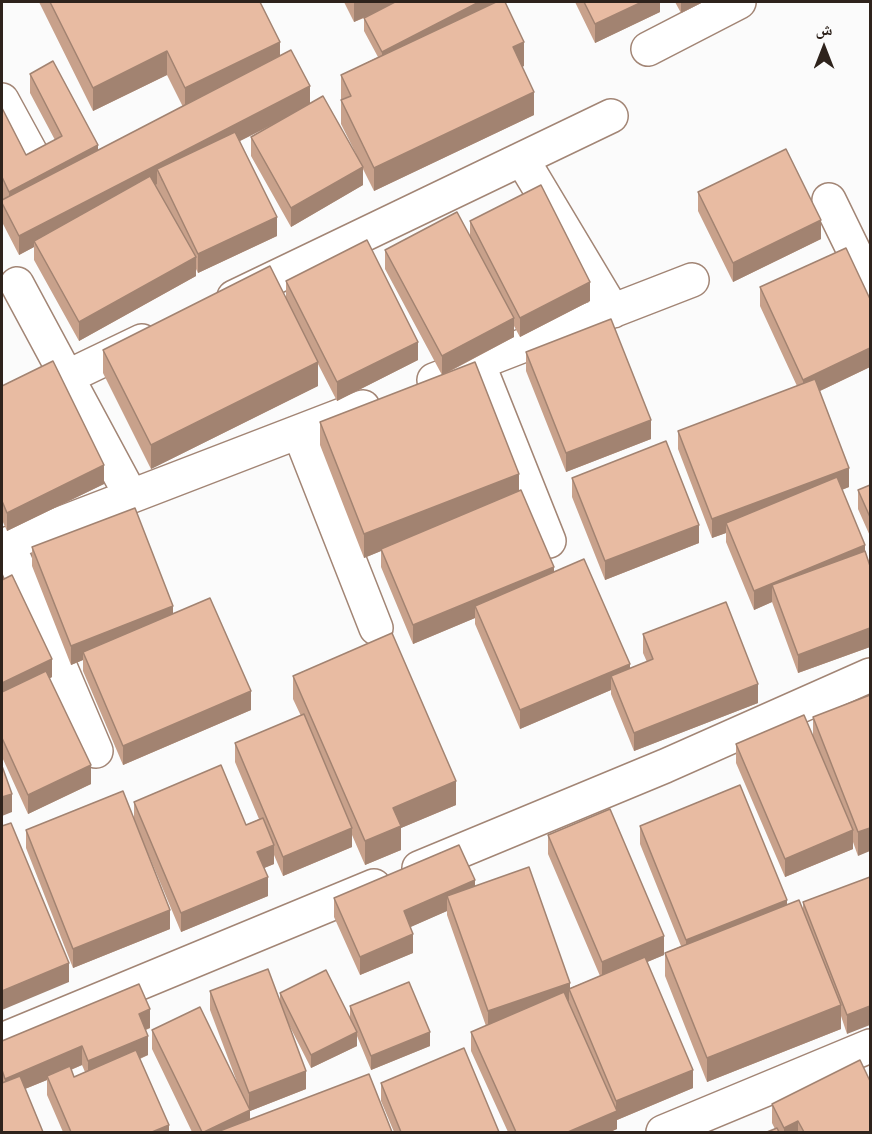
<!DOCTYPE html>
<meta charset="utf-8">
<style>
body{margin:0}
#map{position:relative;width:872px;height:1134px;overflow:hidden;background:#fbfbfb;font-family:"Fira Sans Condensed","Noto Naskh Arabic",sans-serif}
canvas{display:block}
.frame{position:absolute;inset:0;border:3px solid #2e231c;pointer-events:none}
.north{position:absolute;left:794px;top:18px;width:60px;height:60px;-webkit-text-stroke:4px #fbfbfb;paint-order:stroke;rotate:0deg;font-size:16px;font-weight:700;line-height:24px;text-align:center;color:#2e231c}
.north::after{content:'';display:block;margin:auto;width:21px;height:27px;background:#2e231c;clip-path:polygon(50% 0,100% 100%,50% 72%,0 100%)}
</style>
<div id="map">
<canvas width="872" height="1134"></canvas>
<div class="frame"></div>
<div class="north">ش</div>
</div>
<script>
const c = document.querySelector('canvas').getContext('2d');
c.lineJoin = 'round';
function strokePath(path, color, width, dash) { c.strokeStyle = color; c.lineWidth = width; c.lineCap = dash ? 'butt' : 'round'; c.setLineDash(dash || []); c.stroke(path); }
function fillPath(path, color) { c.fillStyle = color; c.fill(path, 'evenodd'); }
const minor = new Path2D(`
 M648,49L739,2
 M2,100L38,166
 M522,159L613,311
 M829,200L870,284
 M17,284L131,496
 M234,297L611,116
 M478,363L549,541
 M67,377L142,341
 M434,380L692,280
 M299,432L376,628
 M8,544L96,751
 M2,546L363,407
 M419,868L665,766L870,675
 M2,1040L374,886
 M663,1132L870,1046`);
strokePath(minor, '#a28575', 36);
strokePath(minor, '#fff', 33);
fillPath(new Path2D(`
 M39,2H260L280,56L310,103L356,154L341,124V75L378,57L364,31V18L354,22L344,2H505L524,66L522,67L534,115L374,191L363,169V185L291,227L251,156V137L272,125L240,141L277,236L198,273L196,269V276L79,341L34,260V247L19,255L2,222V200L3,199L2,196V108L26,155L55,140L30,93V74L98,151L183,107L167,75L93,111Z
 M575,2H660V12L595,43Z
 M675,2H703L681,13Z
 M698,192L821,239L733,282L698,211Z
 M470,221L590,301L520,337L514,326V337L445,374L519,491L554,572L630,668L647,662L643,653V634L758,703L634,751L611,694V690L520,729L475,624V618L413,644L381,567V551L364,558L320,445V422L442,375L385,269V250L470,235Z
 M286,281L418,360L337,401L318,364V386L151,469L103,373V350L286,298Z
 M760,287L870,367L820,391L849,487L842,490L870,566V647L798,673L772,602L754,610L726,542V533L712,538L678,449V431L797,386L760,306Z
 M526,352L651,439L566,472L526,371Z
 M2,386L104,484L7,531L2,520Z
 M572,478L699,543L605,580L572,497Z
 M870,485V536L858,509V490Z
 M32,547L173,613L251,710L123,765L83,671V660L71,665L32,566Z
 M2,580L52,677L49,679L91,784L28,814L2,757Z
 M293,676L456,805L401,828V850L365,865L352,835V847L283,876L274,855V864L264,868L268,896L181,932L136,825L170,929L73,968L26,848V830L134,820V802L246,825L259,819L235,762V743L301,716L293,699Z
 M870,695L858,856L853,842V849L785,877L736,763V744L813,735V717Z
 M640,826L787,904L803,912V902L870,877L847,1034L841,1016V1029L707,1082L665,976V953L681,946L640,844Z
 M548,835L664,955L647,962L693,1088L617,1120V1129L610,1132H508L471,1051V1032L486,1026L447,915V911L410,927L413,953L360,975L334,917V898L475,886L570,988L600,976L548,854Z
 M210,991L280,1001V993L350,1018V1006L430,1046L371,1070L357,1036V1046L311,1068L288,1023L306,1089L250,1111V1120L392,1132H192L152,1049V1030L240,1090L210,1010Z
 M150,1028L146,1030L148,1055L140,1059L169,1132H63L47,1095V1080L25,1089L2,1132V1041ZM82,1065L85,1072L74,1077L71,1070Z
 M381,1083L499,1132H394L381,1101Z
 M772,1104L870,1132H767L775,1129L772,1123Z`), '#c8a18b');
fillPath(new Path2D(`
 M354,2H397L354,22Z
 M479,2H499L382,65V52Z
 M642,2H660V12L595,43V24Z
 M681,2H703L681,13Z
 M280,42V65L185,111V88Z
 M524,42V66L513,71V47Z
 M167,51V75L93,111V88Z
 M310,86V105L162,181L157,169V184L36,246L34,241V247L19,255V236Z
 M534,92V115L374,191V168Z
 M98,145V164L9,211V192Z
 M363,167V185L291,227V208Z
 M277,217V236L198,273V254Z
 M821,220V239L733,282V263Z
 M196,257V276L79,341V322Z
 M590,282V301L520,337V318Z
 M514,318V337L442,375V356Z
 M418,342V360L337,401V382Z
 M870,348V367L803,399V380Z
 M318,362V386L151,469V445Z
 M651,420V439L566,472V453Z
 M104,465V484L7,531V513Z
 M849,468V487L730,532L726,523V533L712,538V519Z
 M519,474V498L381,549V551L364,558V534Z
 M699,525V543L605,580V561Z
 M865,545V564L772,585V602L754,610V591Z
 M554,567V586L475,606V618L413,644V625Z
 M173,606V625L83,652V660L71,665V646Z
 M870,628V647L798,673V655Z
 M52,659V677L2,702V683Z
 M630,664V683L611,676V690L520,729V710Z
 M758,684V703L634,751V733Z
 M251,691V710L123,765V746Z
 M91,765V784L28,814V795Z
 M456,781V805L401,828V850L365,865V841L393,808Z
 M12,794V812L2,816V797Z
 M352,828V847L283,876V857Z
 M870,828V851L858,856V832Z
 M853,830V849L785,877V859Z
 M274,845V864L257,871V852Z
 M268,877V896L181,932V913Z
 M475,880V899L447,896V911L404,930V911Z
 M787,900V918L686,958V940Z
 M170,910V929L73,968V949Z
 M413,934V953L360,975V957Z
 M664,936V955L602,981V962Z
 M69,963V982L2,1010V991Z
 M570,983V992L569,989V1002L488,1030V1011Z
 M841,1005V1029L707,1082V1058Z
 M870,1006V1025L847,1034V1015Z
 M150,1009V1028L139,1032V1014Z
 M357,1032V1046L311,1068V1055Z
 M430,1032V1046L371,1070V1056Z
 M148,1036V1055L88,1080V1061Z
 M82,1046V1065L48,1079L47,1076V1080L5,1097V1079Z
 M693,1070V1088L617,1120V1129L610,1132H568L616,1111V1101Z
 M306,1071V1089L250,1111V1129L242,1132H204L249,1111V1093Z
 M798,1121V1132H784V1128Z
 M169,1125V1132H152Z`), '#a28371');
const building = new Path2D(`
 M50,2H260L280,42L185,88L167,51L93,88Z
 M395,2H479L382,52L364,18Z
 M496,2H505L524,42L513,47L534,92L374,168L341,100L351,96L341,75Z
 M584,2H642L595,24Z
 M291,50L310,86L19,236L2,203V200Z
 M53,61L98,145L9,192L2,177V108L26,155L62,136L30,74Z
 M323,96L363,167L291,208L251,137Z
 M235,132L277,217L198,254L157,169Z
 M786,149L821,220L733,263L698,192Z
 M150,176L196,257L79,322L34,241Z
 M541,185L590,282L520,318L470,221Z
 M457,212L514,318L442,356L385,250Z
 M367,240L418,342L337,382L286,281Z
 M846,248L870,299V348L803,380L760,287Z
 M270,266L318,362L151,445L103,350Z
 M611,319L651,420L566,453L526,352Z
 M53,361L104,465L7,513L2,501V386Z
 M475,362L519,474L364,534L320,422Z
 M815,379L849,468L712,519L678,431Z
 M666,441L699,525L605,561L572,478Z
 M837,477L865,545L754,591L726,523Z
 M870,485V517L858,490Z
 M521,490L554,567L413,625L381,549Z
 M135,508L173,606L71,646L32,547Z
 M865,551L870,566V628L798,655L772,585Z
 M584,559L630,664L520,710L475,606Z
 M12,575L52,659L2,683V580Z
 M210,598L251,691L123,746L83,652Z
 M726,602L758,684L634,733L611,676L653,659L643,634Z
 M392,633L456,781L393,808L401,826L365,841L293,676Z
 M46,671L91,765L28,795L2,738V692Z
 M870,695V828L858,832L813,717Z
 M304,714L352,828L283,857L235,743Z
 M804,715L853,830L785,859L736,744Z
 M221,765L246,825L263,818L274,845L257,852L268,877L181,913L134,802Z
 M2,766L12,794L2,797Z
 M740,785L787,900L686,940L640,826Z
 M123,791L170,910L73,949L26,830Z
 M610,809L664,936L602,962L548,835Z
 M11,823L69,963L2,991V826Z
 M459,845L475,880L404,911L413,934L360,957L334,898Z
 M529,867L570,983L488,1011L447,896Z
 M870,877V1006L847,1015L803,902Z
 M799,900L841,1005L707,1058L665,953Z
 M645,957L693,1070L616,1101L569,989Z
 M268,969L306,1071L249,1093L210,991Z
 M326,970L357,1032L311,1055L280,993Z
 M409,982L430,1032L371,1056L350,1006Z
 M139,984L150,1009L139,1014L148,1036L88,1061L82,1046L5,1079L2,1070V1041Z
 M564,992L617,1111L568,1132H516L471,1032Z
 M200,1007L250,1110L204,1132H202L152,1030Z
 M464,1048L499,1132H401L381,1083Z
 M136,1050L169,1125L152,1132H71L47,1076L70,1066L74,1077Z
 M860,1060L870,1081V1132H804L798,1121L784,1128L772,1104Z
 M369,1074L392,1132H217Z
 M20,1076L43,1132H2V1083Z
 M777,1128L779,1132H767Z`);
fillPath(building, '#e8bba2');
strokePath(building, '#a28371', 1.5);
</script>
